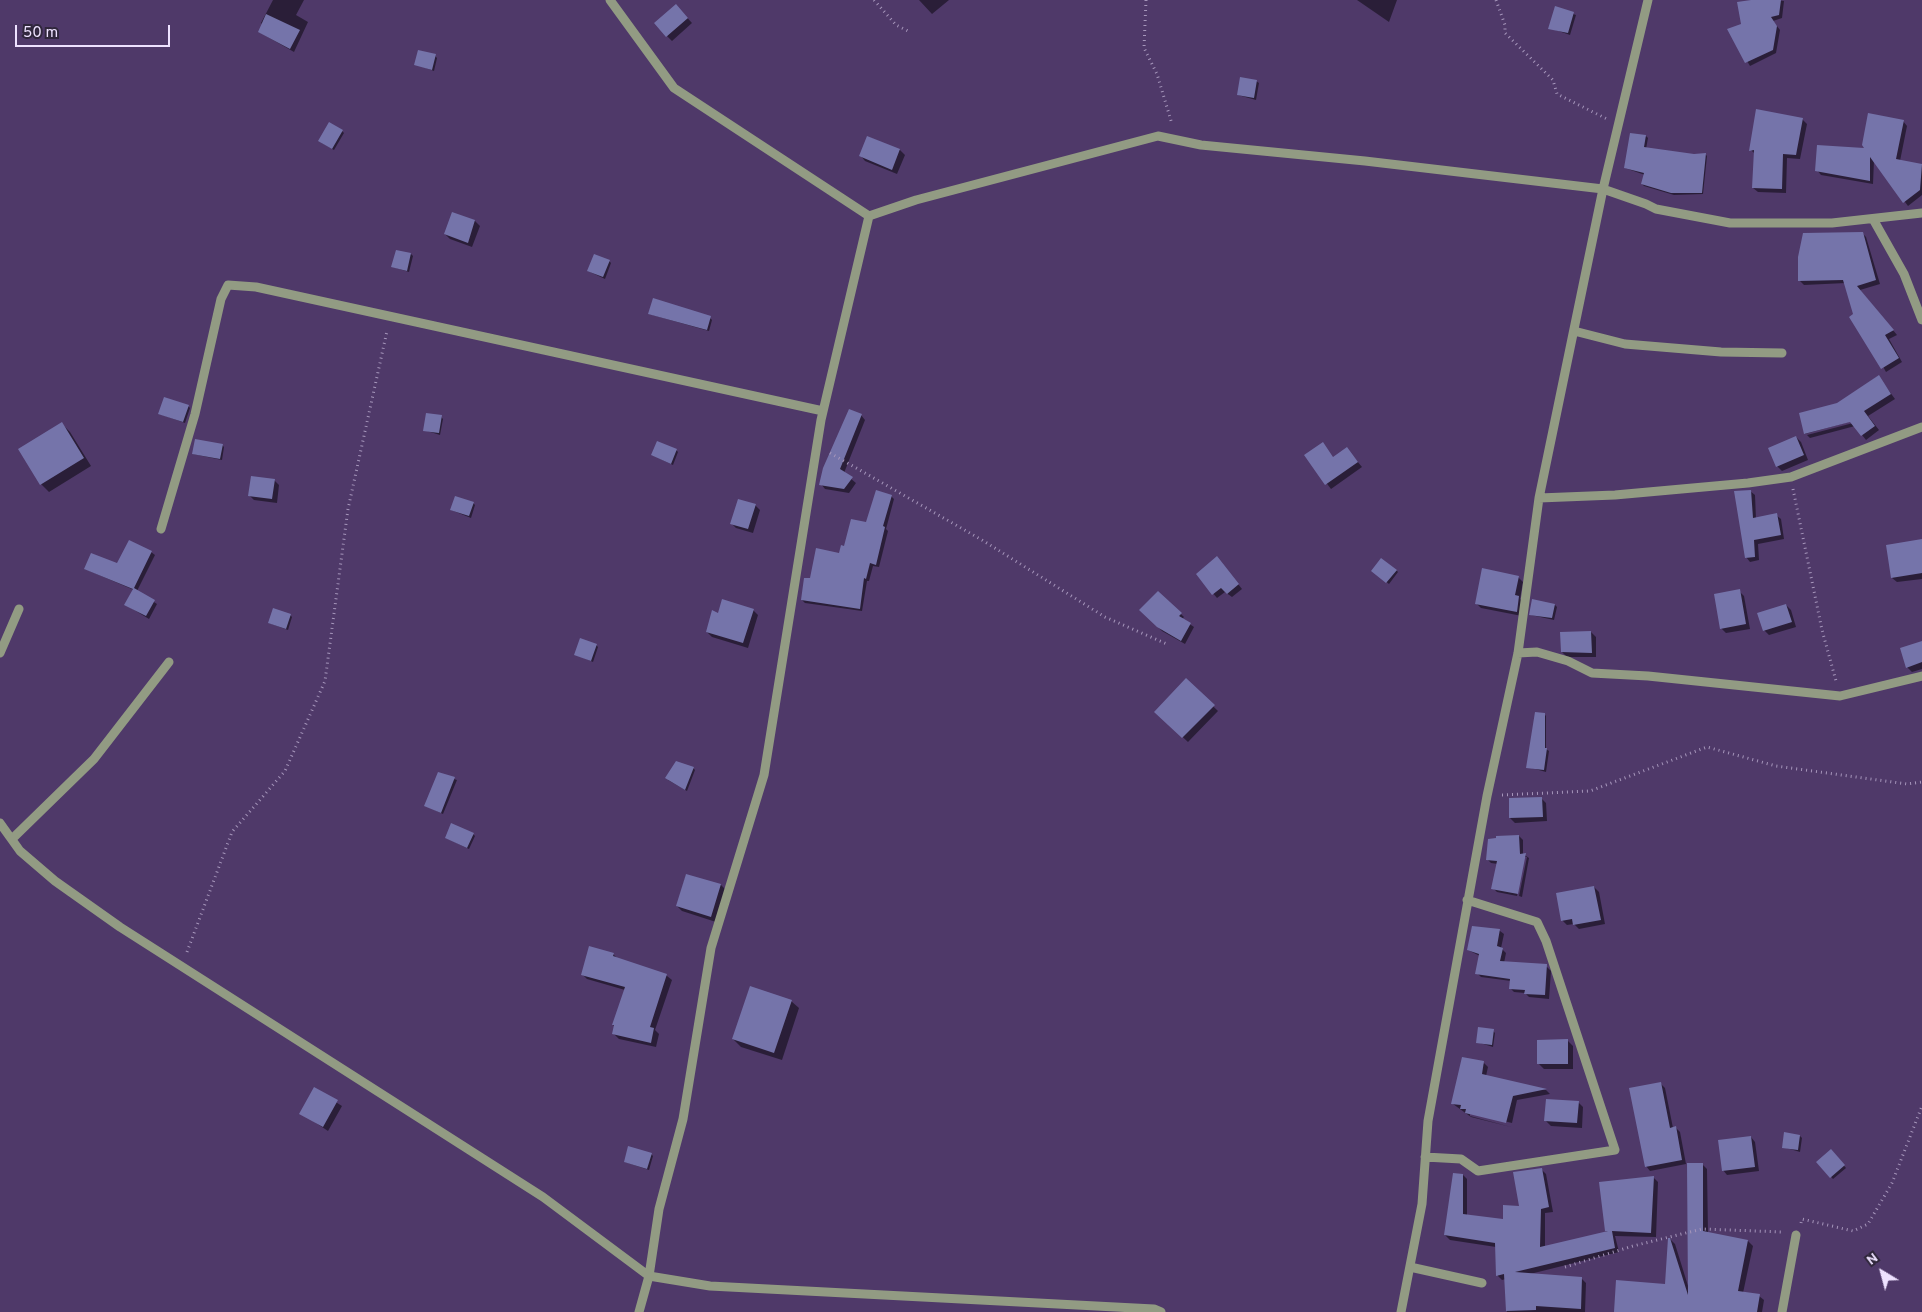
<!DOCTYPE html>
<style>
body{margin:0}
#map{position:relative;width:1922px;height:1312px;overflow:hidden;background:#4f3969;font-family:Overpass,sans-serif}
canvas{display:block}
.north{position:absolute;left:1857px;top:1247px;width:50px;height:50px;-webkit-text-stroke:4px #30273c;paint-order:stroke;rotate:323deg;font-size:14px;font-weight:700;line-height:20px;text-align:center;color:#eee2ff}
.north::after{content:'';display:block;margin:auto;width:18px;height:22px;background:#eee2ff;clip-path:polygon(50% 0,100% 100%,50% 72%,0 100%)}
.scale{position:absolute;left:15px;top:25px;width:155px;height:22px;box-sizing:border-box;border:2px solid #eee2ff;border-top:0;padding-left:6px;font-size:15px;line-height:18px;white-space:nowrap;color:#eee2ff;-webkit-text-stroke:4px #30273c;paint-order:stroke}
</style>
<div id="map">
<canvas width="1922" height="1312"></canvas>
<div class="north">N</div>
<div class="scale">50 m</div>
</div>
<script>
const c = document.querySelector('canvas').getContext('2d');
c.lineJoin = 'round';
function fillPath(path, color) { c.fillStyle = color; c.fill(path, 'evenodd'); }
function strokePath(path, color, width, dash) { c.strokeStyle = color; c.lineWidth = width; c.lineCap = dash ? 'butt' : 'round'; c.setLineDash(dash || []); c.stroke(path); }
fillPath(new Path2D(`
 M273,0H304L296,15L308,22L294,52L259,32L262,24L261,23Z
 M919,0H949L932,14Z
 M1357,0H1397L1389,22Z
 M1773,0L1784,1L1782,18L1773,21L1780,30L1776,53L1750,66L1729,30L1742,25Z
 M1556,8L1576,15L1570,35L1550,28Z
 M681,11L692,23L672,41L667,36Z
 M435,56L437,58L434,71L415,64Z
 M1256,81L1259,83L1256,100L1238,95Z
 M1802,119L1807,124L1800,159L1787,158L1786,193L1758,192L1753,188L1755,154L1751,150Z
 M1903,121L1907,126L1900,161L1922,165V195L1908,206L1874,160L1873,184L1821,175L1817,170L1866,149Z
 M342,131L344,133L334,150L322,143Z
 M1646,136L1648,138L1646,149L1694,155L1705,154L1707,156L1703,194L1674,195L1644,186L1642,184L1645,175L1625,168Z
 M868,137L900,150L905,155L897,174L865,161L861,156Z
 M453,214L475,221L480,226L472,247L450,239L445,234Z
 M1862,233L1866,237L1880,284L1860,290L1897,335L1889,339L1902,362L1886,372L1854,314L1846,283L1804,285L1800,281Z
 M411,254L413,256L409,272L393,267Z
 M609,261L611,263L605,279L588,271Z
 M649,314L710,318L712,320L709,331Z
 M1878,376L1895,399L1868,416L1879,430L1866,440L1855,426L1810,438L1807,435L1857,422L1856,420L1805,434L1800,414L1838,404Z
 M188,406L190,408L185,423L160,414Z
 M861,415L865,420L844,473L856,483L849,493L825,489L821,484Z
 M441,417L443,419L440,435L424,430Z
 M62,424L70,432L91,466L49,492L41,484Z
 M1796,437L1801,442L1808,460L1782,471L1777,466Z
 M222,445L224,447L222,460L193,454Z
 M1347,449L1362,467L1331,489L1306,456L1334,458Z
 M676,450L678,452L673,465L652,455Z
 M274,480L279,485L277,503L254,500L249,495Z
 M1750,491L1755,495L1756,519L1776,515L1781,519L1784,539L1758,544L1759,560L1750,562L1746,557Z
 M891,496L894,499L886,529L888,531L879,567L873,566L869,581H867L862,611L805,603L802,600L811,580L840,554Z
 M473,503L475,505L471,518L451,510Z
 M755,505L760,510L753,533L736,528L731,523Z
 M1922,541V579L1897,582L1892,578Z
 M151,552L155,555L137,591L157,604L149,619L126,605L134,590L85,569L117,565Z
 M1220,561L1242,589L1232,597L1225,592L1217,598L1197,574Z
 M1396,570L1398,572L1389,584L1375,573Z
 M1518,577L1523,582L1520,599L1524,602L1522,616L1481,608L1476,603Z
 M1739,591L1744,596L1750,629L1726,633L1721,628Z
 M1158,592L1184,617L1182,619L1194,627L1185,644L1162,631L1141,610Z
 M1555,605L1557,607L1554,620L1531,615Z
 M1786,605L1791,610L1796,627L1769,635L1764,630Z
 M753,610L758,615L748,648L712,637L707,632L719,614Z
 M290,615L292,617L288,630L269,623Z
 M1591,632L1596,637V657H1567L1562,652Z
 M1922,642V669L1912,672L1907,667Z
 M596,645L598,647L593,662L575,654Z
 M1186,680L1218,711L1188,742L1156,712Z
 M1544,714L1546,716V749L1549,751L1546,772L1528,767Z
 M693,768L695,770L687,791L668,780Z
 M438,774L457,780L443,814L426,806Z
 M1541,798L1546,803L1547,821L1515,823L1510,818Z
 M473,834L475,836L469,849L446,838Z
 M1519,836L1523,840V854L1529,858L1522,897L1519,896L1527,857H1524L1517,896L1497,892L1493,888L1498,864L1491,863L1487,859Z
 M686,875L721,885L726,890L716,922L682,911L677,906Z
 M1594,887L1599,892L1605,924L1579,929L1574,924L1567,925L1562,920Z
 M1473,928L1500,931L1504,934L1501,948L1506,953L1504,963L1547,967L1551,971L1549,999L1529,997L1525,993L1514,992L1510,988L1511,981L1481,977L1477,973L1480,956L1468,950Z
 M613,954L619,960L667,976L672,980L655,1030L659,1034L656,1047L619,1039L614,1034L615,1027L613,1025L625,990L587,979L582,974Z
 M791,1001L799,1008L782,1060L741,1047L733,1039Z
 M1493,1031L1495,1033L1493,1047L1477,1042Z
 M1568,1041L1573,1046V1069H1544L1539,1064Z
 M1484,1063L1488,1067L1486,1076L1546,1090L1550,1094L1517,1100L1512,1123L1470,1113V1116L1511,1127L1471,1117L1453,1104Z
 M1660,1083L1665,1088L1673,1128H1676L1680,1132L1686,1164L1650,1171L1646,1166Z
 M315,1089L342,1106L328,1131L301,1113Z
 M1578,1102L1583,1107L1582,1128L1551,1126L1546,1121Z
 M1800,1136L1802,1138L1800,1152L1783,1147Z
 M1751,1137L1755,1142L1759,1171L1727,1175L1723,1170Z
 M1831,1151L1846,1168L1833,1179L1818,1162Z
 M651,1154L653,1156L649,1170L625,1162Z
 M1702,1164L1707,1169L1708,1234L1748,1241L1753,1246L1743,1293L1759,1296L1764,1300L1762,1312H1615L1666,1285L1670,1239L1675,1244L1689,1289Z
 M1541,1169L1546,1174L1553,1212L1545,1213V1248L1608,1233L1606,1231L1653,1177L1658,1182L1656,1237L1615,1236L1619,1252L1530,1274L1581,1278L1586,1283L1585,1312H1591H1507L1506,1279L1502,1280L1498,1276L1496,1247L1450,1240L1445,1235L1463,1175L1467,1179V1215L1504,1221L1521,1207Z`), '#0007');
fillPath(new Path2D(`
 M1751,0H1781L1779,15L1771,17L1777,26L1773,50L1745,63L1727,29L1741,24L1737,2Z
 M676,4L688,18L666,37L654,23Z
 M1555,6L1574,12L1568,33L1548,29Z
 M266,14L300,30L290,49L258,32Z
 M418,50L436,54L432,70L414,65Z
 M1240,77L1257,80L1254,98L1237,95Z
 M1756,109L1803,118L1796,155L1783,154L1782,189L1752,188L1754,150L1749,151Z
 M1868,113L1904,120L1896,159L1922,164L1920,190L1903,203L1870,157V181L1815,171L1817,145L1864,148L1862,145Z
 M329,122L343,130L332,149L318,141Z
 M1630,133L1646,135L1644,147L1694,154L1706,153L1702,193H1671L1641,184L1644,173L1624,168Z
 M867,136L900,149L892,170L859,156Z
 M452,212L475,220L468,243L444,234Z
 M1863,232L1876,280L1857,286L1894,330L1885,335L1899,358L1881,369L1849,317L1853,314L1843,280L1798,281V257L1803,233Z
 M396,250L411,253L407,271L391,267Z
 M594,254L610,260L603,277L587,271Z
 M653,298L711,316L707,330L648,314Z
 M1879,375L1891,394L1864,411L1875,426L1861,436L1850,422L1804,434L1799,413L1837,403Z
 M164,397L189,405L183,422L158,414Z
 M849,409L862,414L840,469L853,477L844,489L819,485L823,468Z
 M426,413L442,415L439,433L423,431Z
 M62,422L84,458L40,485L18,449Z
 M1796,436L1804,455L1776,467L1768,448Z
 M195,439L223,444L220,459L192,454Z
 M657,441L677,449L671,464L651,455Z
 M1323,442L1333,457L1347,447L1358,462L1325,485L1304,455Z
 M251,476L275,479L272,499L248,496Z
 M876,490L892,495L883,526L885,527L876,565L870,563L866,579L864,578L860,609L801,600L804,578H810L816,548L839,553L841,545L844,546L851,519L866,522Z
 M1751,490L1753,518L1777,513L1781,535L1754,540L1755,557L1745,558L1734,491Z
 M455,496L474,502L469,516L450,510Z
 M738,499L756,504L748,529L730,524Z
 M1922,539V573L1891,578L1886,545Z
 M129,540L152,551L134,588L155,600L146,616L124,605L133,589L84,569L91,553L117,563Z
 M1217,556L1239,584L1227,594L1221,588L1212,595L1196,574Z
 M1381,558L1397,570L1386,583L1371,571Z
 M1482,568L1519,576L1515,595L1519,596L1517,612L1475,604Z
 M1740,589L1746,624L1720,629L1714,594Z
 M1158,591L1182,613L1179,616L1191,623L1181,641L1157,627L1139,610Z
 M722,599L754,609L743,643L706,632L712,610L718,613Z
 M1532,599L1555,604L1552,618L1529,615Z
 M1786,604L1792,622L1763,631L1757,613Z
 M273,608L291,614L286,629L268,623Z
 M1591,631L1592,653L1561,652L1560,632Z
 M580,638L597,644L591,661L574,655Z
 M1922,641V662L1906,668L1900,648Z
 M1186,678L1215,705L1182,738L1154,712Z
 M1535,712L1545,713V748H1547L1544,770L1526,768Z
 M676,761L694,767L685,790L665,778Z
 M438,772L455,777L441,813L424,806Z
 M1542,797L1543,817L1509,818V798Z
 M451,823L474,833L467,848L445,838Z
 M1519,835L1520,854L1526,853L1518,894L1491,889L1497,861L1486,860L1488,839L1496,838V836Z
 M686,874L721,884L711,917L676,906Z
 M1594,886L1601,920L1573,925L1572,919L1561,921L1556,893Z
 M1472,926L1500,929L1497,946L1503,948L1500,961L1547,964L1545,995L1524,994L1525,990L1509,989L1510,979L1475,974L1479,954L1467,950Z
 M589,946L614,953L613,956L667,974L650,1027L654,1028L651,1043L612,1034L614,1025H612L625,987L581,975Z
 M750,986L792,1000L774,1053L732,1039Z
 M1478,1027L1494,1029L1492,1045L1476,1043Z
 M1568,1039V1064H1537V1040Z
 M1462,1057L1484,1061L1482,1074L1547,1089L1513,1096L1506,1123L1465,1113L1466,1109H1460L1461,1105L1451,1104Z
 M1661,1082L1670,1128L1676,1126L1682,1160L1645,1167L1629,1088Z
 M314,1087L338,1100L323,1127L299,1114Z
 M1546,1099L1579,1101L1577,1123L1544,1121Z
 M1784,1132L1800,1135L1798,1150L1782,1148Z
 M1751,1136L1755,1167L1722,1171L1718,1140Z
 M628,1146L652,1153L647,1169L624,1162Z
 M1831,1149L1845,1165L1830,1178L1816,1162Z
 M1687,1163H1703V1231L1748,1240L1738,1291L1760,1294L1757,1312H1614L1616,1280L1665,1284L1668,1238H1670L1688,1295Z
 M1542,1168L1549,1207L1541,1209L1540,1247L1608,1231H1605L1599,1182L1654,1176L1651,1233L1612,1231L1615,1248L1515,1272L1582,1277L1581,1309L1536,1306V1310L1506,1311L1504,1274L1496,1276L1495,1243L1444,1235L1453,1173L1463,1174V1214L1503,1219V1205L1519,1206L1513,1172Z`), '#7574aa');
strokePath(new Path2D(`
 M874,0L896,25L910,32
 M1146,0L1144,48L1157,74L1172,124
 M1496,0L1505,25V33L1553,80L1557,94L1607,119
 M830,453L982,540L1105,617L1167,644
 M1793,489L1822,630L1836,681
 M1502,795L1590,791L1707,747L1776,766L1907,784L1922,782
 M187,952L232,832L285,771L325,681L348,509L387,331
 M1801,1223L1802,1219L1853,1231L1868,1224L1892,1183L1922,1106
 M1565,1267L1633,1246L1702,1229L1783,1232`), '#a696bb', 3, [1, 4]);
strokePath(new Path2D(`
 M610,0L674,88L869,216L821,420L764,775L711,948L683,1119L659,1209L649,1276L639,1312
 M869,216L916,200L1158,136L1201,145L1365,161L1603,189L1646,204L1656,209L1730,223H1832L1922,213
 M1873,219L1904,274L1922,320
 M1574,331L1625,344L1721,352L1782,353
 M1539,498L1615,495L1748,483L1791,477L1922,427
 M161,529L195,414L221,299L228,285L256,287L823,411
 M0,653L19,609
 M1518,653L1537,652L1568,661L1592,673L1648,676L1840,696L1922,676
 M0,823L20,851L55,881L120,927L543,1197L649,1276L710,1286L1154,1309L1161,1312
 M12,839L94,759L169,662
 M1425,1157L1461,1159L1478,1171L1615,1150L1546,941L1537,922L1467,900
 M1410,1267L1482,1283
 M1401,1312L1422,1204L1428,1121L1487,796L1518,653L1539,498L1603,189L1648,0
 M1782,1312L1796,1235`), '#929b83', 9);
</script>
